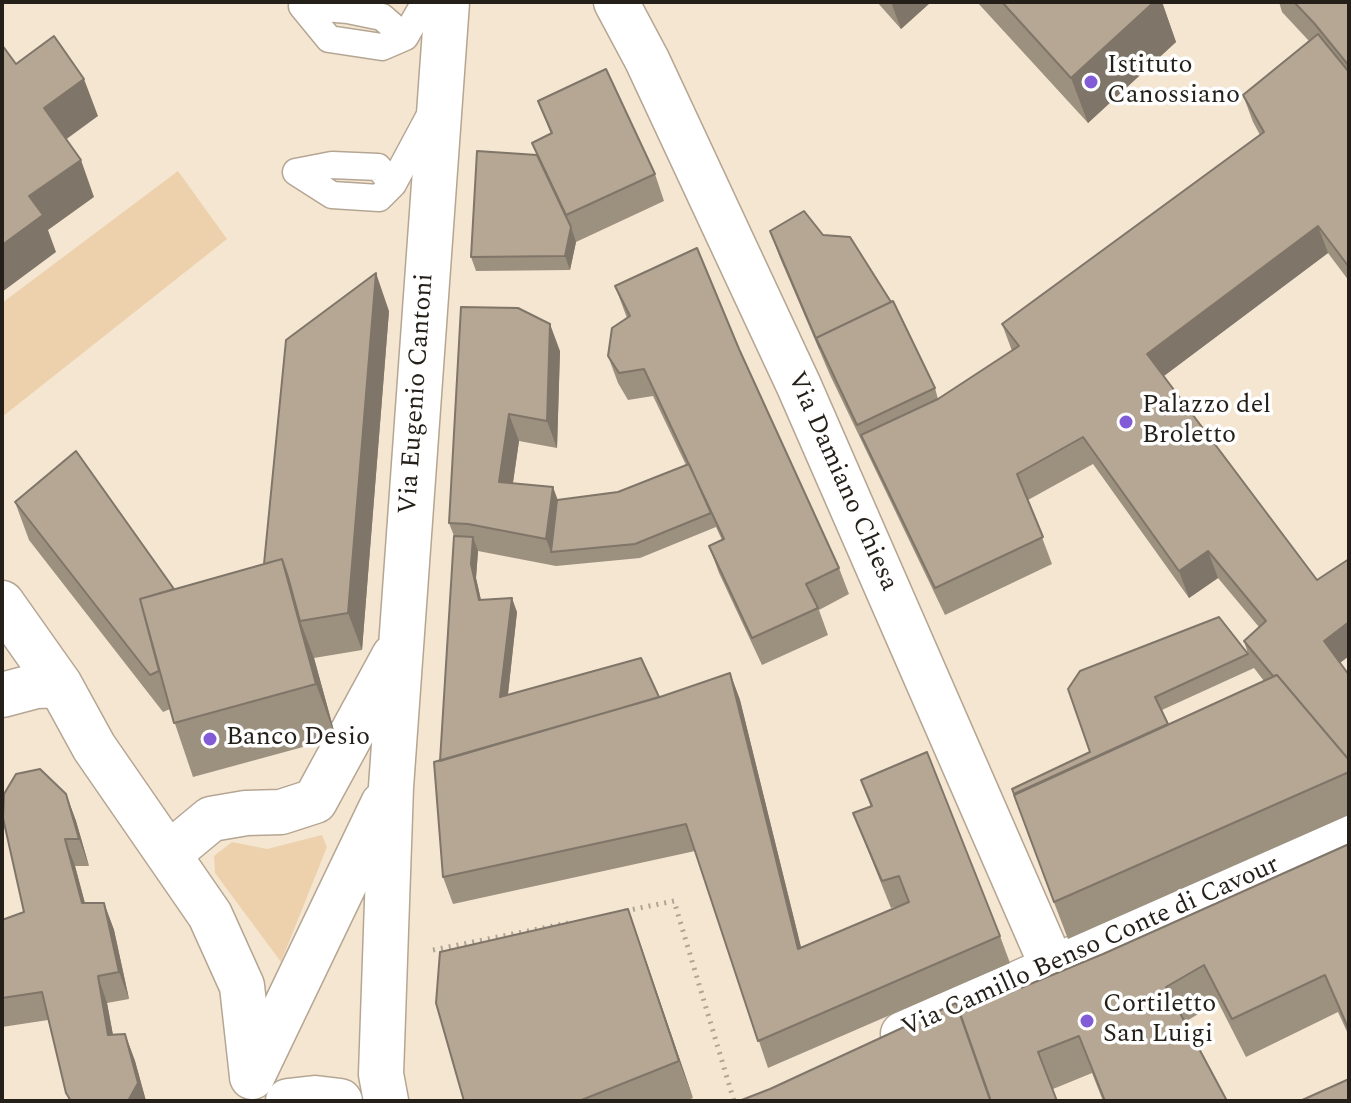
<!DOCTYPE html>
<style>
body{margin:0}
#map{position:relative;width:1351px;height:1103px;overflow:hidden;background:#f5e6d2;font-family:Spectral,serif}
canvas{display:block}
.frame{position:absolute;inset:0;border:4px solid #241f18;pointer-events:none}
</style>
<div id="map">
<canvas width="1351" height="1103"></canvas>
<div class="frame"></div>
</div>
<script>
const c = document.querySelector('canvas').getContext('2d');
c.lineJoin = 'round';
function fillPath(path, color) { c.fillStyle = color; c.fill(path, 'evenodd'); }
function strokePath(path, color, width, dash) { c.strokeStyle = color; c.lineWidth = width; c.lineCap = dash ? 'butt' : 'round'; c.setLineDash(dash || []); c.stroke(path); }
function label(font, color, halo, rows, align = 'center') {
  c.font = font + ' Spectral,serif'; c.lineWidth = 7; c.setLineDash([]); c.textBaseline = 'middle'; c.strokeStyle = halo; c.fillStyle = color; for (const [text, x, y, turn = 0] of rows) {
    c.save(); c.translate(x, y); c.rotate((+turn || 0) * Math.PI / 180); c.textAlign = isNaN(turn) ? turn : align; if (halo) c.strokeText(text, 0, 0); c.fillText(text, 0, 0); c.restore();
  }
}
fillPath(new Path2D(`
 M178,171L227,239L2,417V303Z
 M322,835L327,847L281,962L215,873L214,856L232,842L267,849Z`), '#edd1ac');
const service = new Path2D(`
 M302,6L329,39L382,47L405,37L425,2
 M302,6L348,10L382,17L405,37
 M296,172L332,195L379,198L393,184L430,115
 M296,172L332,165L378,167L393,184`);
const minor = new Path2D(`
 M616,2L647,60L799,386L1053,968
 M2,603L60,685L94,747L210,915L242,986L252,1076
 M2,695L36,686L60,685
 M169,854L211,819L246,813L281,812L315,801L394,656
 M903,1034L1053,968L1349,832
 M252,1077L383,804
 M386,1101L381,1074L391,787L447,2`);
const tertiary = new Path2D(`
 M288,1101L315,1098L340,1101`);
strokePath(service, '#b5a693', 29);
strokePath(minor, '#b5a693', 47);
strokePath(tertiary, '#b5a693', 47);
strokePath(new Path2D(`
 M625,911L674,901L734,1101
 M433,950L568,923`), '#b0a495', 5, [2, 6]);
strokePath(service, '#fff', 26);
strokePath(minor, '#fff', 44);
strokePath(tertiary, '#fff', 44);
fillPath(new Path2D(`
 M877,2H931L901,29Z
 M977,2H1162L1176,42L1088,123Z
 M1279,2H1349V281L1328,253L1164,376L1317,580L1349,559V656L1340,663L1349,675V815L1068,939L1027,832L1090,752L1068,689L1248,654L1244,641L1259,627L1218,578L1189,598L1093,464L1028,500L1052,564L945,615L830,375L780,258L770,231L935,388L938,399L1012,351L1002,324L1260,135L1253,122L1243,95L1309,41L1282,12ZM1254,668L1264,681L1168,724L1162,710Z
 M538,101L655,174L664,201L576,242L570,270L476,271L471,257L537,155L532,143L551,134Z
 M615,286L739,349L839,568L849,594L819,610L828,635L762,665L719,573L709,546L722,540L716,527L640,558L556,566L478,551L476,578L481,600L517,612L508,695L659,697L730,673L740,700L801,947L902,905L891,908L853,813L871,807L861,780L1000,936L1010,963L768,1068L695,851L453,904L443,877L440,761L454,536L449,523L461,307L560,351L557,448L519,441L513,483L557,500L618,492L686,465L653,396L628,400L618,383L608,356L627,318Z
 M389,311L362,650L314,658L336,738L193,777L170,709L163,712L29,540L15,502L174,589L264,564Z
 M66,794L76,821L89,866H75L85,903H104L114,930L129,999L107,1003L113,1035L125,1034L135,1061L146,1101H69L48,1020L2,1027V920L24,912Z
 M1349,844V1036L1338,1012L1246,1057L1218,1002L1185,1022L1227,1101H1103L1092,1073L1053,1089L1057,1101H739L960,1013L1103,954Z
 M641,946L693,1098L685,1101H464Z`), '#9c907f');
fillPath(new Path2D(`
 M891,2H931L901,29Z
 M1154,2H1162L1176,42L1088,123L1071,78Z
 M84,79L98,116L57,146L44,108Z
 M81,160L94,197L48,230L56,252L2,292V245L29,196Z
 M1318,226L1328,253L1157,381L1147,354Z
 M571,227L576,242L570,270L565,256Z
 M376,273L389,311L362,650L348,613Z
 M550,324L560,351L557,448L547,421Z
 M509,414L519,441L509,509L499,482Z
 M553,487L563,514L551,552L546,539Z
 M473,537L478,551L476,578L484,614L479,600L471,564Z
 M1208,551L1218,578L1189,598L1179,571Z
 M282,559L302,614L300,621L314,658L336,738L316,684Z
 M512,598L517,612L506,711L500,697Z
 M1349,622V656L1333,668L1324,641Z
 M730,673L740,700L808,976L798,949Z
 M66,794L76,821L89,866L79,839Z
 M65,839L75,866L92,930L82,903Z
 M104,903L114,930L129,999L119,972Z
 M628,909L641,946L693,1098L679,1061Z
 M98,976L107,1003L118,1062L108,1035Z
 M125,1034L135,1061L146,1101H128Z`), '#7f7568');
const building = new Path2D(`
 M1002,2H1154L1071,78Z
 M1294,2H1349V66L1314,23Z
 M1318,34L1349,72V267L1318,226L1147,354L1317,580L1349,559V622L1324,641L1349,675V760L1277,675L1273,676L1244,641L1266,621L1208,551L1179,571L1083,437L1017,474L1043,537L935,588L861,435L938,399L1019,346L1002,324L1264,132L1243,95Z
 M54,36L84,79L44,108L81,160L29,196L43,215L2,245V45L16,64Z
 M606,69L655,174L566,215L532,143L552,133L538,101Z
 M477,151L537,155L571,227L565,256L471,257Z
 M804,211L823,235L850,237L891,302L816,338L820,348L770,231Z
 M697,248L739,349L839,568L806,584L818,608L752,638L709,546L724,539L644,369L619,373L608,356L612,328L630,316L615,286Z
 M376,273L348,613L300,621L288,577L282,559L264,564L286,340Z
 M893,301L935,388L857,425L816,338Z
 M461,307L518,308L550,324L547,421L509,414L499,482L553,487L546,539L468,524L449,523Z
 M76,451L174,589L140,599L159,671L150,675L15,502Z
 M689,464L711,513L635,544L551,552L557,500L618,492Z
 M454,536L473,537L471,564L479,600L512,598L500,697L641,658L659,697L440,761Z
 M282,559L316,684L174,723L140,599Z
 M1219,617L1248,654L1155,697L1168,724L1014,794L1012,789L1090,752L1068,689L1080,671Z
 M730,673L798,949L909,902L899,876L882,881L853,813L872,806L861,780L927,752L1000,936L758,1041L686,824L443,877L434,762L660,697Z
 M1277,675L1349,760V772L1054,902L1014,795Z
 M40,769L66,794L79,839H65L82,903H104L119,972L98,976L108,1035L125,1034L138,1083L128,1101H71L66,1093L42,992L2,998V920L24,912L3,818L4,794L16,774Z
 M1349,844V1030L1325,975L1232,1019L1204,965L1166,987L1227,1101H1105L1079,1036L1038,1052L1057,1101H991L960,1013L1103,954Z
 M628,909L679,1061L579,1101H464L436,1003L440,952Z
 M956,1003L990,1100L987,1101H739L770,1089Z
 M1349,1079V1101H1300Z`);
fillPath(building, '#b5a794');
strokePath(building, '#7f7568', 2);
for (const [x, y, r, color] of [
 [1091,82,8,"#825cd6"],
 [1126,422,8,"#825cd6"],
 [210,739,8,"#825cd6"],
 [1087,1021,8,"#825cd6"]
]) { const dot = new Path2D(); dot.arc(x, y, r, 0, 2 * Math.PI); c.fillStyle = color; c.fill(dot); strokePath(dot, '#fff', 3); }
label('26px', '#241f18', '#fff', [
 ["Istituto",1107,67],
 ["Canossiano",1107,97],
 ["Palazzo del",1142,407],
 ["Broletto",1142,437],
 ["Banco Desio",226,739],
 ["Cortiletto",1103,1006],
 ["San Luigi",1103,1036]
], 'left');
label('26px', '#241f18', '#fff', [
 ["Via Eugenio Cantoni",418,394,-86],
 ["Via Damiano Chiesa",841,482,66],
 ["Via Camillo Benso Conte di Cavour",1091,948,-24]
]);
</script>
